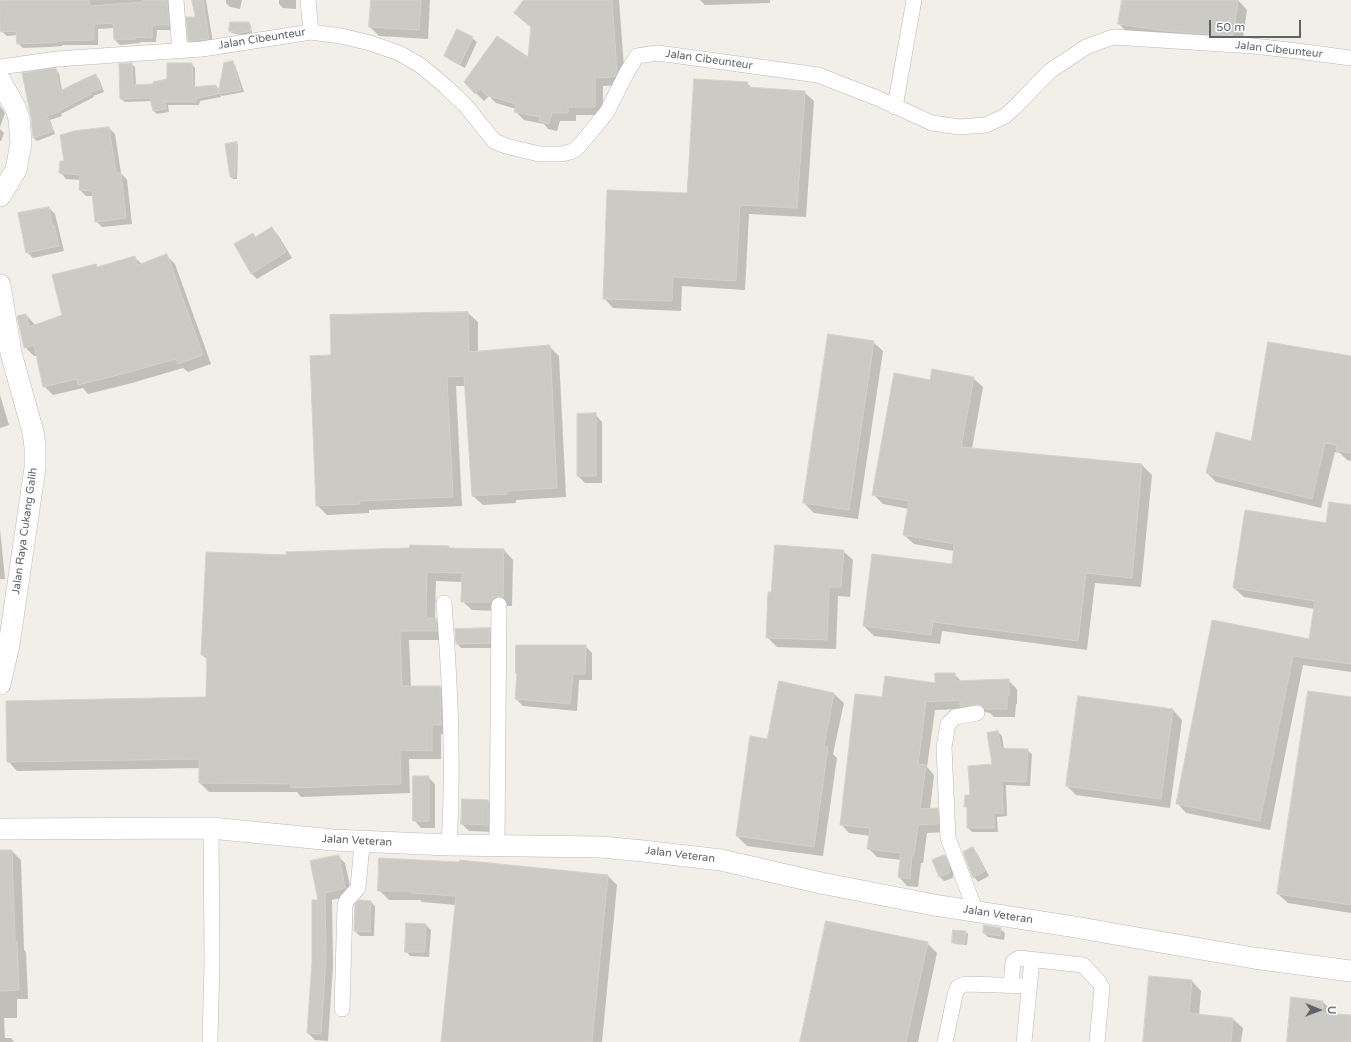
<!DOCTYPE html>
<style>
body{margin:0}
#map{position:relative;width:1351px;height:1042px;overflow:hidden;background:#f1efe8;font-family:"Varela Round",sans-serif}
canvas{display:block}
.north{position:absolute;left:1299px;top:990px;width:40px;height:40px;-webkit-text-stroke:3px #fff;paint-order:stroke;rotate:91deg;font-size:11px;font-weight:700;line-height:16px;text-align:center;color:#5f6368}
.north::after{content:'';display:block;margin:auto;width:14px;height:18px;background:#5f6368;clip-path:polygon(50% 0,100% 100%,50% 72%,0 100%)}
.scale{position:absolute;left:1209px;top:20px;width:92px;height:18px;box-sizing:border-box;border:2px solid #5f6368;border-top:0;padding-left:5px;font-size:12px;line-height:14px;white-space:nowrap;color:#5f6368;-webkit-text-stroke:3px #fff;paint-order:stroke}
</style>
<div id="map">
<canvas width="1351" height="1042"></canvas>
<div class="north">U</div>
<div class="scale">50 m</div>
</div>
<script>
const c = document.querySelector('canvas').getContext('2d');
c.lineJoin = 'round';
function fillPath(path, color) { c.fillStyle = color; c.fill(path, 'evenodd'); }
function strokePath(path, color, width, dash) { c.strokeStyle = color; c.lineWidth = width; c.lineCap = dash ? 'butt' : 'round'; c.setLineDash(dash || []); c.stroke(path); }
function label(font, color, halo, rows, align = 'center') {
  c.font = font + ' "Varela Round",sans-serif'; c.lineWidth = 3.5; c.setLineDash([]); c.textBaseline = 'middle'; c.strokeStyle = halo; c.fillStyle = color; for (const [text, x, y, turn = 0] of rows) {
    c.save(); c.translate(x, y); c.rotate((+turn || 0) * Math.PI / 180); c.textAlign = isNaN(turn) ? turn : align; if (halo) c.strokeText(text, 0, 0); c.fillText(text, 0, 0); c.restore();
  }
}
fillPath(new Path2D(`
 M0,0H173V30H157L156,42H140V43L120,45L115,40L114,28L98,29V45H62V46L49,47L23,48L18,43V35L7,36L2,32V26H0Z
 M193,0H206L213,43L193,45L189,40L196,18Z
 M226,0H242L240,9L230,7L226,3Z
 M279,0H296V9L283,8L279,4Z
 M372,0H430L428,39L379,36L370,27Z
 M526,0H619L625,80L623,85L603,86V115H576V121H560L557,131L548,129L544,124L524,120L515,111L516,109L496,103L489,96L484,101L465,82L529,59L532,28L515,13Z
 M700,0H770V3L705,5Z
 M1123,0H1238L1247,10L1242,45L1129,34L1119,24Z
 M249,23L251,26L252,33L242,35L232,33L230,31Z
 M472,38L477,42L465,68L450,60L445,56Z
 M232,62L235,65L244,92L222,96L220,95L221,97L200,101L199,105H168L169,112L157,114L154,111L152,101L125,102L121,99L131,64L135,67L136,86L154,84L168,80L191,64L195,68V88L216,86L220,90Z
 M55,69L59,73L62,91L96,75L99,79L104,92L93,96L94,97L61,114L62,116L50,120L55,134L37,141L34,138Z
 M747,83L752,88L804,92L814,101L806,217L749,214L745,290L682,286L681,311L613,308L604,298L688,194Z
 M0,106L5,113L0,127Z
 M109,128L115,134L121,173L127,180L132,224L102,227L96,221L93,196H86L80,190L81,180L66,179L60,172L66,162Z
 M0,129L4,133L1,141H0Z
 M236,143L238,145L237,179H233L231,177Z
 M49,208L55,214L64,251L33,258L27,252Z
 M272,229L278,235L292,258L257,279L251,273L253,235L256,238Z
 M166,255L175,264L211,364L188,372L183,368L132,383L88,394L83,388L53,395L44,386L37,356H34L25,347L26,315L36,326L63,316L96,265L98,267L134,257L142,264Z
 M468,313L478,322V352L549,346L559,356L566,497L516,500V503L483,505L473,496L465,386H456L462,506L369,510V513L327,515L317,505L332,356L331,316Z
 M873,342L883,351L858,519L814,513L804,503Z
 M1351,357V461L1347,460L1340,453L1335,452L1321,508L1216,482L1207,473L1252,442Z
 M973,378L983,387L972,449L1142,465L1152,475L1141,587L1095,583L1087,650L942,631L940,644L874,636L864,626L953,565L954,551L914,544L904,535L909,509L883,504L873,494L931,381Z
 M0,395L9,425L0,428Z
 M595,414L602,422V483H585L578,476Z
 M1351,506V672L1303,665L1270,830L1186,813L1177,803L1212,621L1310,641L1315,609L1244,597L1234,588Z
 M0,529L5,579H0Z
 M448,547L450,549L504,550L513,560L512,606H504L500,611L472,610L462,601L463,582L436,581L435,619L445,628L446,640H409L411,687H440L449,696L450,734H441V759H409L410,793L301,797L297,792H209L200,783V768L17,771L8,761L206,698L208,660L202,655L287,556Z
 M843,551L853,560L850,597L838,596L836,649L777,647L767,637L772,593Z
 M489,629L494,634V648H461L457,643Z
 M585,646L592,653V680H579L577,711L523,706L516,699Z
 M954,674L961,681L1008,680L1017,689V704H1016L1015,717H994L990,713L985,712L969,715L963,709L935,710L927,767L934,775L930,809H937L946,817L947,832L927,833L923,863H921L918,887L907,886L899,877L901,860L877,857L868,848L870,836L849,833L841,824L883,698L936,684Z
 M779,683L834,694L844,703L833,754L837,758L823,856L747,846L737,836L768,740Z
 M1351,698V913L1288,903L1278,894Z
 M1173,710L1182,720L1170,808L1076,795L1067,786Z
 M998,732L1002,736L1004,749L1027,750L1032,754L1030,786L1006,785L1007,816L997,817L998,832H972L968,828V809L965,806L993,765Z
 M428,777L435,784V828H421L414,820Z
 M488,801L495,808V832L469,831L462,824Z
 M972,848L977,853L989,876L978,882L974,877Z
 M0,851H12L21,860L24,950L26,952L28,999H17V1018H4L5,1038H11L14,1042H0Z
 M338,856L345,863L352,895L332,900L333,966L328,1041L315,1040L308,1033L319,901Z
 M944,856L949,860L953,870V878L944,881L940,877Z
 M608,876L617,885L602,1042H442L456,905L422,902L420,900H389L379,890Z
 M371,902L375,906L374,936H360L355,931L356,905Z
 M407,924L426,925L431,930L429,957L410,956L406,951Z
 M1000,929L1005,933L1004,940L988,937L984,933Z
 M966,932L968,934L967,945L955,944L953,942Z
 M927,943L937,953L918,1042H801Z
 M1192,981L1201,991L1199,1015L1233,1019L1243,1028L1241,1042H1144Z
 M1323,1002L1332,1011V1014L1351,1016V1042H1288Z`), '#0003');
const building = new Path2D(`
 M0,0H89L90,6L143,2V0H167L169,25H152V38L136,37V39L114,40L113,23L94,24V40L58,41V42L43,43L17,44L16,31L1,32Z
 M192,0H203L209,39L188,41L186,17H195Z
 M371,0H421L419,30L369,27Z
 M524,0H612L617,72L614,77L595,78V107H568V113H552L549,124L539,121L540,117L514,112L516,104L486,95L480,89L475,94L464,82L497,36L528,57L531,27L514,13Z
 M1122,0H1238L1233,36L1167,31L1118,24Z
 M230,22H249L251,31L240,33L229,31Z
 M457,29L473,37L460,64L444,56Z
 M233,61L241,90L218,94L224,63Z
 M132,63L133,85L153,84V82L167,79V63H192L193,87L216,85L218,94L197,98L196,102H165L166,109L153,111L150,98L120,99L119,64Z
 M56,68L60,91L86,78L96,74L101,89L90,92L91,94L59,111V112L47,116L53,131L33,138L31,117L22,73Z
 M694,79L748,82L747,87L805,91L797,208L740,205L736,281L673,277L672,301L603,299L607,190L687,193Z
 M109,127L116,173H121L126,218L95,222L92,191L79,190L80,175L59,173L60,161H64L60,135L74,131Z
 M237,142L235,177H230L225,144Z
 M49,207L52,226L54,225L59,246L26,253L18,213Z
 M272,227L286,252L251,274L234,244L253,233L255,237Z
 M167,254L203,355L178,364L176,359L122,374L78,385L77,379L43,387L34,345L24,348L17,316L26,314L29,327L62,315L52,275L96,264L97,267L135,256L137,265Z
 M468,312L469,352L550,345L557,488L507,491V494L472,496L464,376L447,377L453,497L359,501L360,504L316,506L310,356L331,355L330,315Z
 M828,334L874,341L849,510L803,503Z
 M1268,342L1351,356V453L1336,451L1337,445L1325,443L1312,499L1206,473L1216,432L1251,441Z
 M932,369L974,377L961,447L1142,464L1132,578L1086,573L1078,641L933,622L931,635L863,626L872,554L952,564L954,544L903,535L909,501L872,495L894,373L930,380Z
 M596,413V476H577V414Z
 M1329,502L1351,505V664L1293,656L1260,821L1176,804L1212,620L1309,639L1315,601L1233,588L1245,510L1326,523Z
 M410,545L449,546V548L504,549L503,597L499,596L495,597L491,602H461L462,573L427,572L426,618H436L437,631H400L402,686H440L441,725H432V751L400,750L401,784L291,788V784L199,783V759L7,762L6,701L206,697L207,655H201L206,552L286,555V552L409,548Z
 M775,545L844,550L841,587H829L827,640L766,638L768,592H771Z
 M490,628V643L456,644L455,629Z
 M516,645H586L585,674H573L570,704L515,699L517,673H516Z
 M935,673H955V681L1009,679V696H1007V709H985L980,705L976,704L960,707V700L926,702L918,764L926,765L920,809L938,808V824L918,825L914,855H912L910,879L898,877L901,853L867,849L870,828L840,825L855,694L882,697L885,676L935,683Z
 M779,681L834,693L824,746L828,747L814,847L736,836L750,736L767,739Z
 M1308,691L1351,697V905L1277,894Z
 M1078,696L1173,709L1161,799L1066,786Z
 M998,731L1001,748L1028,749L1026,782L1002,781L1003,813H994V828H967V807H964L965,795H970L968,766L992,764L987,733Z
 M413,776H429V821H413Z
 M462,799L488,800V825L461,824Z
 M973,847L985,871L973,878L963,852Z
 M0,850H12L15,942H17L19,990L0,991Z
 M339,855L345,888L325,893L326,958L321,1034L307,1033L312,962V900H318L310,861Z
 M945,855L949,865V873L939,877L932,860Z
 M379,858L459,862L460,860L608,875L592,1042H441L456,896L411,893V891H378Z
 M359,900L371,901L370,932L354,931L355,904Z
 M826,921L928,942L906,1042H800Z
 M406,923L426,924L425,952H405Z
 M984,925L1001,928L1000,936L983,933Z
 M953,930L966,931L965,943H952Z
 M1149,976L1192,980L1189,1013L1233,1018L1231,1042H1143Z
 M1291,997L1323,1001L1322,1013L1351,1015V1042H1287Z`);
fillPath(building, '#cccac5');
strokePath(building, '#d6d1c6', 1);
const minor = new Path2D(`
 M176,0L180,51
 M308,0L311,32
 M0,67L57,59L202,49L311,32L341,36L370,43L399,53L420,65L445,86L466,106L494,141L506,146L539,154H562L573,151L580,145L607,112L627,72L637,56L658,53L818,75L877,98L932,123L959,127L986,125L1005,116L1015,107L1050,71L1086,47L1113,37L1253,46L1298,51L1351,58
 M895,107L914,0
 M444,603C450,684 454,764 449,845
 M497,845L499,605
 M976,912L948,838L944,747L948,724L955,717L977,713
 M1011,986L1013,962L1019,958L1083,965L1099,982L1102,988L1097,1042
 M342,1009L345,905L347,900L358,888L361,855L364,842
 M210,1042L212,961L211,828
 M945,1042L955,995L958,987L965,984L1030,986
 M1024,1042L1032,959`);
const secondary = new Path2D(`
 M0,80L16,109L19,118L21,143L16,170L0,196
 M0,285L11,353L33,432L35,447V468L9,645L0,684
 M0,829L211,828L333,840L449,845L601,847L643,851L721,860L821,883L934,905L1075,927L1166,943L1254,958L1351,971`);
strokePath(minor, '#b5b8bc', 16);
strokePath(secondary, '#b6babf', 22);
strokePath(minor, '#fff', 15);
strokePath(secondary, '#fff', 21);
label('11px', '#5f6368', '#fff', [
 ["Jalan Cibeunteur",262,39,-9],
 ["Jalan Cibeunteur",1279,50,6],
 ["Jalan Cibeunteur",709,60,8],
 ["Jalan Raya Cukang Galih",25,531,-82],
 ["Jalan Veteran",357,841,3],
 ["Jalan Veteran",680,855,7],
 ["Jalan Veteran",998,915,9]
]);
</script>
